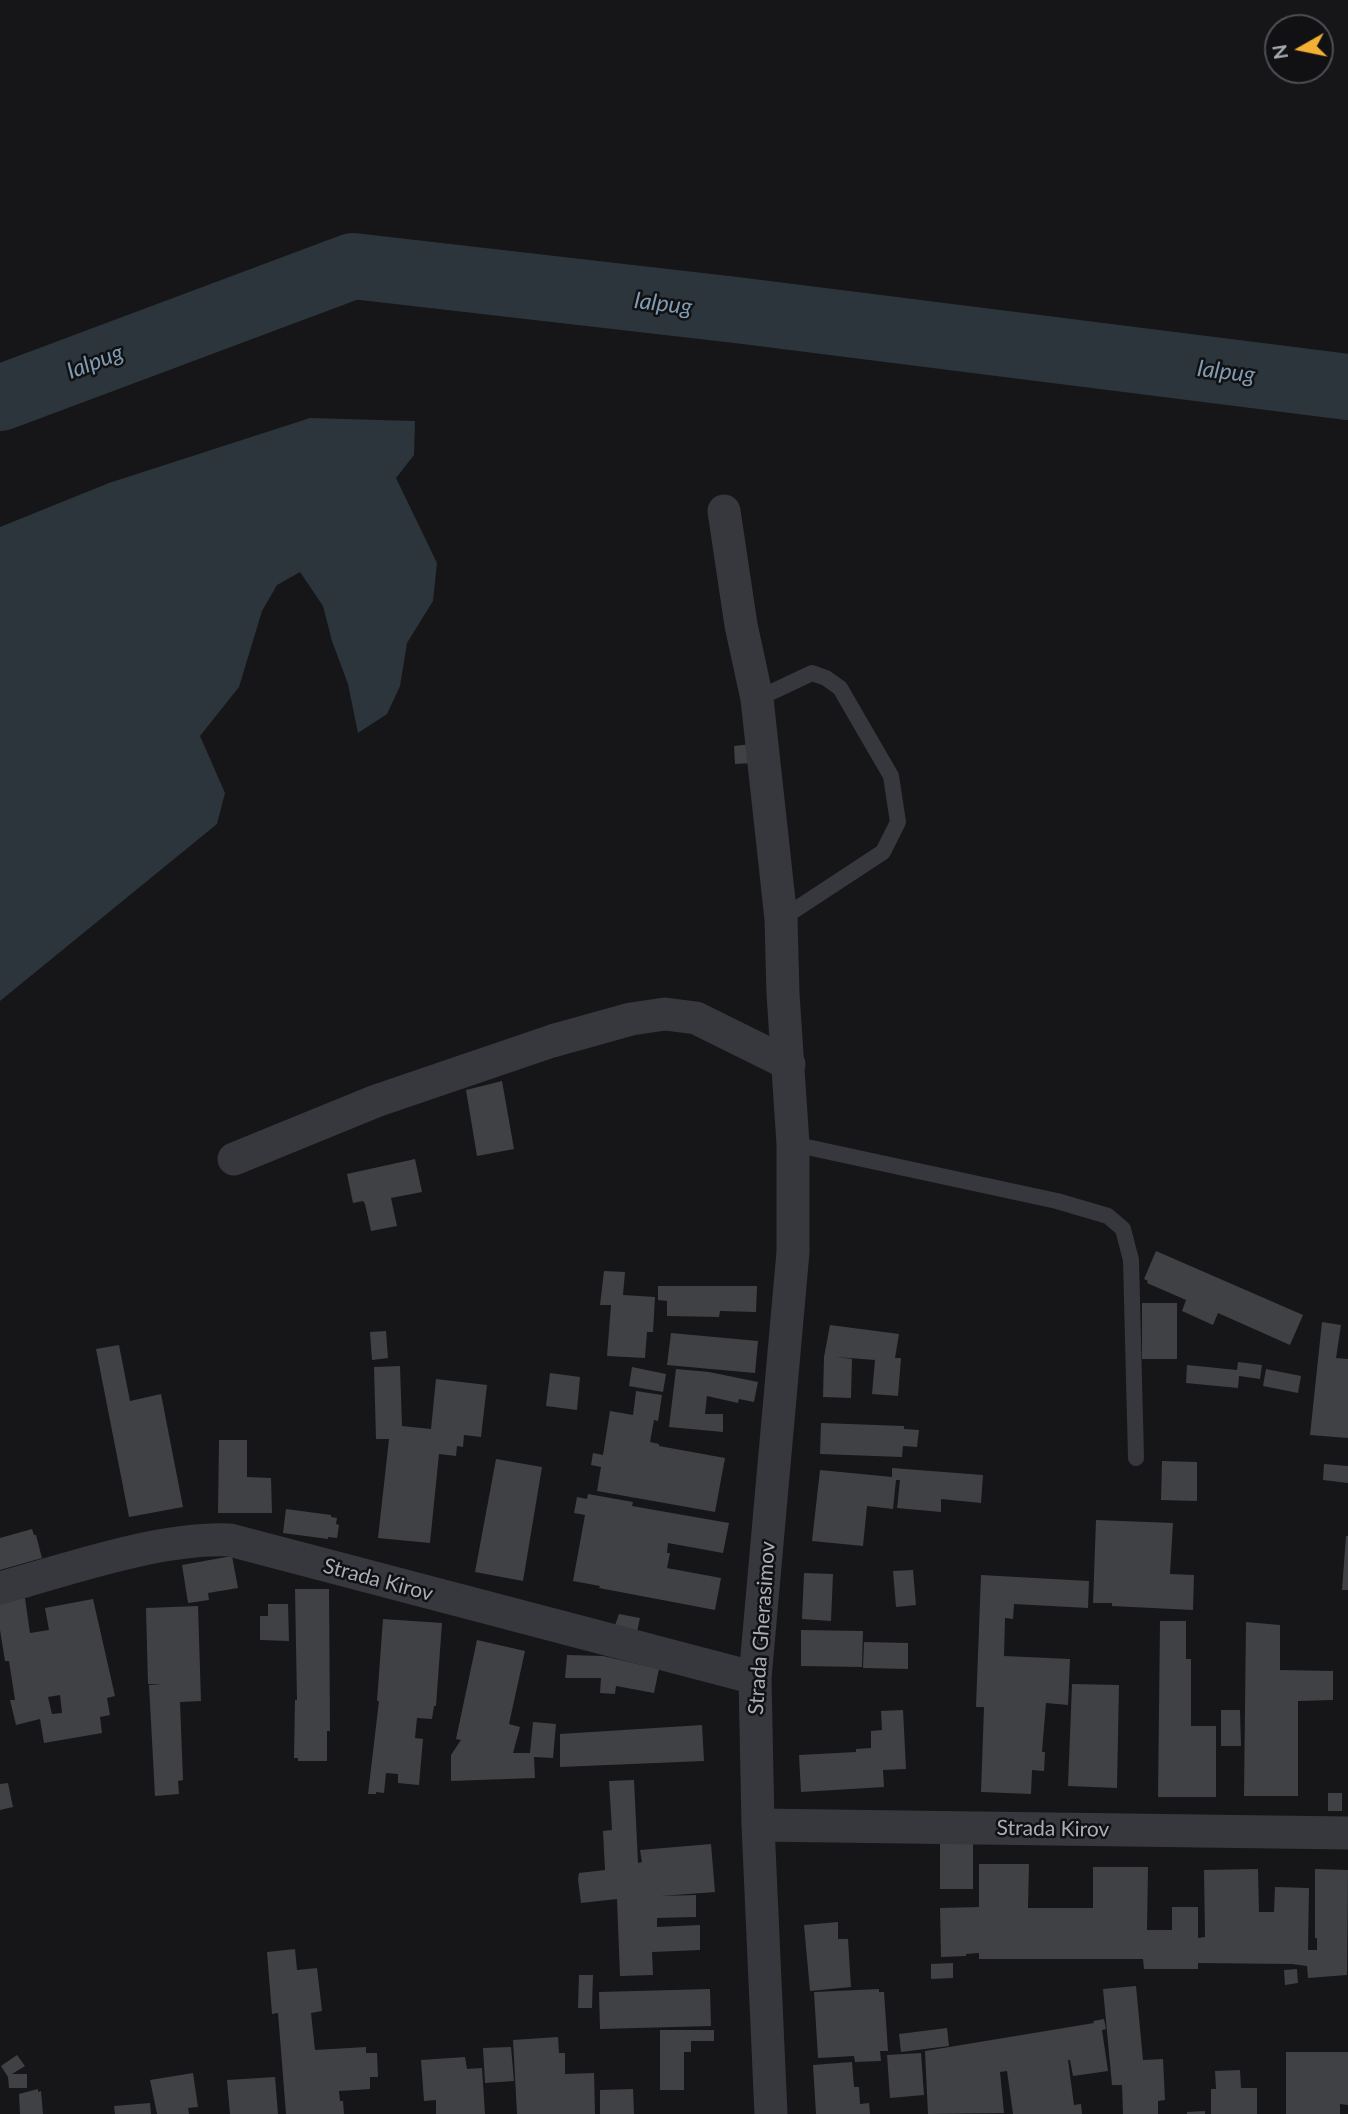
<!DOCTYPE html>
<style>
body{margin:0}
#map{position:relative;width:1348px;height:2114px;overflow:hidden;background:#161618;font-family:Lato,sans-serif}
canvas{display:block}
.north{position:absolute;left:1264px;top:14px;width:70px;height:70px;box-sizing:border-box;background:#111113;border:2px solid #4d4f55;border-radius:50%;rotate:261deg;font-size:19px;font-weight:700;line-height:28px;text-align:center;color:#a8adb8}
.north::after{content:'';display:block;margin:auto;width:24px;height:32px;background:#f2b134;clip-path:polygon(50% 0,100% 100%,50% 72%,0 100%)}
</style>
<div id="map">
<canvas width="1348" height="2114"></canvas>
<div class="north">N</div>
</div>
<script>
const c = document.querySelector('canvas').getContext('2d');
c.lineJoin = 'round';
function fillPath(path, color) { c.fillStyle = color; c.fill(path, 'evenodd'); }
function strokePath(path, color, width, dash) { c.strokeStyle = color; c.lineWidth = width; c.lineCap = dash ? 'butt' : 'round'; c.setLineDash(dash || []); c.stroke(path); }
function label(font, color, halo, rows, align = 'center') {
  c.font = font + ' Lato,sans-serif'; c.lineWidth = 5; c.setLineDash([]); c.textBaseline = 'middle'; c.strokeStyle = halo; c.fillStyle = color; for (const [text, x, y, turn = 0] of rows) {
    c.save(); c.translate(x, y); c.rotate((+turn || 0) * Math.PI / 180); c.textAlign = isNaN(turn) ? turn : align; if (halo) c.strokeText(text, 0, 0); c.fillText(text, 0, 0); c.restore();
  }
}
fillPath(new Path2D(`
 M310,418L415,421L414,455L396,478L437,563L433,601L407,643L400,686L387,714L358,733L348,684L332,641L323,606L300,572L277,585L262,611L239,687L200,736L225,793L217,824L0,1001V527L109,483Z`), '#2c353c');
strokePath(new Path2D(`
 M0,398L353,266L736,310L1348,387`), '#2c353c', 66);
fillPath(new Path2D(`
 M751,744L753,763L735,764L734,746Z
 M502,1081L514,1149L477,1156L466,1090Z
 M415,1159L422,1192L391,1198L397,1226L371,1231L365,1204L363,1201L353,1203L347,1174Z
 M1156,1251L1303,1315L1290,1345L1218,1313L1213,1325L1182,1311L1186,1300L1147,1283L1148,1281L1144,1279Z
 M604,1271L625,1272L623,1295L655,1297L653,1332H647L645,1358L607,1356L611,1305H600Z
 M658,1286H757L756,1312L720,1311L719,1317L667,1316V1301L658,1300Z
 M1142,1303H1177V1359H1142Z
 M1322,1322L1341,1325L1336,1358L1348,1359V1438L1310,1435Z
 M830,1325L899,1334L895,1358H901L898,1396L872,1394L875,1360L836,1357L852,1359L851,1398L823,1397L824,1357Z
 M386,1331L388,1358L372,1360L370,1332Z
 M671,1333L758,1341L755,1373L667,1365Z
 M119,1345L130,1401L161,1394L183,1507L129,1517L96,1349Z
 M1238,1362L1262,1365L1260,1379L1239,1376L1238,1388L1186,1383L1187,1365L1237,1370Z
 M400,1366L402,1426L431,1429L436,1379L487,1385L481,1437L464,1435L463,1447L457,1446L456,1456L439,1454L430,1543L378,1538L389,1439H376L374,1367Z
 M632,1367L666,1374L663,1392L629,1386Z
 M676,1369L709,1372L758,1382L754,1402L739,1399L738,1403L707,1396L705,1414H723V1432L669,1427Z
 M1266,1369L1301,1376L1298,1393L1263,1386Z
 M550,1373L580,1377L577,1410L546,1406Z
 M636,1391L662,1395L658,1421L654,1420L650,1442L659,1444V1446L725,1458L715,1512L597,1491L601,1467L591,1465L593,1453L603,1455L610,1411L633,1415Z
 M821,1423L904,1426V1429L919,1430L917,1447L903,1446L902,1457L820,1454Z
 M219,1440H247V1477L271,1478L272,1513H218Z
 M496,1459L542,1467L523,1581L475,1572Z
 M1162,1461L1197,1462V1501L1161,1500Z
 M1324,1464L1348,1466V1483L1323,1480Z
 M892,1468L983,1475L981,1503L941,1499V1512L897,1508L900,1480H896L893,1509L867,1506L863,1546L812,1541L820,1470L892,1477Z
 M588,1494L633,1502L632,1506L729,1523L723,1553L668,1543L667,1553H670L667,1568L721,1578L715,1610L599,1588L600,1586L573,1581L585,1515L574,1513L577,1497L587,1499Z
 M286,1509L331,1515V1517L337,1518L336,1524L339,1525L337,1538L328,1537V1539L283,1533Z
 M1096,1520L1173,1523L1170,1574L1194,1575L1193,1610L1112,1606V1603H1093Z
 M32,1529L34,1535H36L42,1558L0,1570V1538Z
 M1346,1536H1348V1590H1342Z
 M232,1556L238,1588L208,1593L209,1600L188,1603L182,1565Z
 M913,1570L916,1605L896,1607L893,1571Z
 M804,1573L833,1574L831,1621L802,1619Z
 M981,1575L1089,1581L1088,1608L1014,1604L1013,1619L1005,1618L1004,1656L1070,1659L1068,1705L1046,1703L1042,1752H1045L1044,1771L1032,1770L1031,1794L981,1792L984,1707H976Z
 M295,1589H329L330,1731H327V1761H298V1758H294L295,1700H297Z
 M25,1598L30,1633L49,1630L45,1608L93,1599L115,1696L107,1698L110,1715L100,1717L102,1733L44,1743L40,1719L16,1725L10,1700H15L9,1661H5L0,1630V1605L1,1602ZM60,1695L62,1713L52,1714L48,1697Z
 M268,1604H288L289,1641L260,1640V1616H268Z
 M198,1606L201,1701L180,1702L183,1780L178,1781L179,1794L155,1796L149,1685L162,1684H148L146,1608Z
 M619,1614L640,1618L637,1632L614,1628Z
 M383,1619L442,1623L436,1706H434L432,1719L417,1718L415,1738L423,1739L419,1785L398,1783V1774L386,1773L384,1793L376,1792V1794H368L379,1701H377Z
 M1160,1621H1186V1659H1191V1726H1216V1797H1158Z
 M1246,1622L1280,1625V1670L1333,1671V1700L1298,1701V1796H1244Z
 M801,1630L863,1631L862,1667L801,1666Z
 M477,1640L525,1651L509,1724L520,1727L513,1753H530L533,1722L556,1724L553,1758L534,1757L535,1778L451,1781V1755L461,1740L456,1739Z
 M864,1642L908,1643V1669L863,1668Z
 M567,1655L603,1656L659,1669L654,1693L616,1686L615,1694L600,1693L601,1678H565Z
 M1072,1684L1119,1685L1117,1788L1068,1786Z
 M903,1710L906,1769L883,1770L884,1787L801,1792L799,1755L856,1752V1749L871,1748V1731L882,1730L881,1711Z
 M1221,1710H1240L1241,1746H1221Z
 M702,1725L704,1761L560,1767V1734Z
 M634,1780L638,1863L642,1862L640,1850L711,1844L715,1892L661,1896L696,1895V1917L657,1918V1927L700,1925V1950L652,1952L653,1975L620,1976L617,1899L581,1903L578,1879L579,1873L605,1870L603,1831L612,1830L609,1781Z
 M8,1783L13,1807L0,1810V1784Z
 M1328,1793H1342V1811H1328Z
 M940,1843H973V1889H940Z
 M979,1864H1029L1028,1908H1093V1867H1148L1147,1930H1172V1907H1198V1938L1205,1937L1204,1870L1258,1869L1259,1912H1274L1275,1887L1309,1888L1308,1950H1317V1938H1315V1869L1348,1870L1347,1975L1308,1978L1307,1966L1292,1964L1198,1963V1969H1144L1143,1959H979V1953L966,1954V1956L941,1957L940,1908L979,1907Z
 M838,1922V1939H848L851,1987L810,1991L804,1925Z
 M295,1949L297,1970L317,1968L322,2011L311,2013L315,2050L366,2047V2053H377L378,2077H370V2089L339,2091L340,2101H343L344,2114H286L278,2013L272,2014L267,1952Z
 M953,1963V1978L931,1979V1964Z
 M1297,1969L1298,1983L1285,1985L1284,1970Z
 M579,1975H593L592,2008H578Z
 M1136,1986L1143,2060L1163,2059L1165,2100L1158,2101V2114H1123L1122,2085H1112L1103,1989Z
 M710,1989L711,2026L600,2029L599,1992Z
 M879,1989V1992H884L888,2051H880L881,2061L855,2062L854,2056L818,2058L814,1992Z
 M1104,2019L1106,2029L1102,2030L1108,2071L1073,2076L1070,2060H1068L1074,2105L1081,2104L1082,2114H1013L1007,2071L1000,2072L1004,2113L928,2114L925,2051L1094,2023L1093,2021Z
 M947,2028L949,2046L901,2052L899,2034Z
 M660,2030H714V2041H691V2052H684V2090H660Z
 M558,2037L559,2053H565V2074L594,2073L595,2114H517L513,2040Z
 M511,2047L514,2081L485,2083L483,2048Z
 M1286,2052H1348V2105L1340,2104V2114H1286Z
 M921,2053L924,2095L890,2098L887,2055Z
 M17,2055L25,2066L12,2074H27V2088H9L8,2077L1,2066Z
 M465,2057L467,2069L482,2068L485,2114H436V2100L424,2101L421,2060Z
 M852,2062L854,2087H859L860,2104L869,2103L870,2114H816L813,2065Z
 M1240,2070L1241,2088H1257V2114H1211V2089H1216L1215,2071Z
 M193,2073L198,2107L188,2108L189,2114H157L150,2080Z
 M275,2077L278,2114H230L227,2080Z
 M38,2089V2092L41,2091L43,2114H20L19,2094Z
 M633,2089L634,2114H600V2090Z
 M150,2103L151,2114H115L114,2106Z
 M1205,2111V2114H1187V2112Z`), '#404145');
strokePath(new Path2D(`
 M757,699L812,673L826,678L840,688L891,776L898,822L883,852L781,919
 M793,1144L1057,1201L1108,1216L1123,1229L1131,1260L1136,1458`), '#37383d', 16);
strokePath(new Path2D(`
 M724,511L741,625L757,699L781,919L783,994L793,1144V1252L755,1678L758,1825L771,2114
 M234,1159L376,1101L552,1041L631,1019L665,1014L696,1018L789,1064
 M0,1588C70,1569 159,1537 230,1540L755,1678
 M758,1825L1348,1833`), '#37383d', 33);
label('21px', '#a8adb8', '#111113', [
 ["Strada Kirov",378,1580,15],
 ["Strada Gherasimov",762,1628,-86],
 ["Strada Kirov",1053,1829,1]
]);
label('italic 23px', '#7f9bb3', '#111113', [
 ["Ialpug",663,304,7],
 ["Ialpug",95,362,-21],
 ["Ialpug",1226,372,7]
]);
</script>
